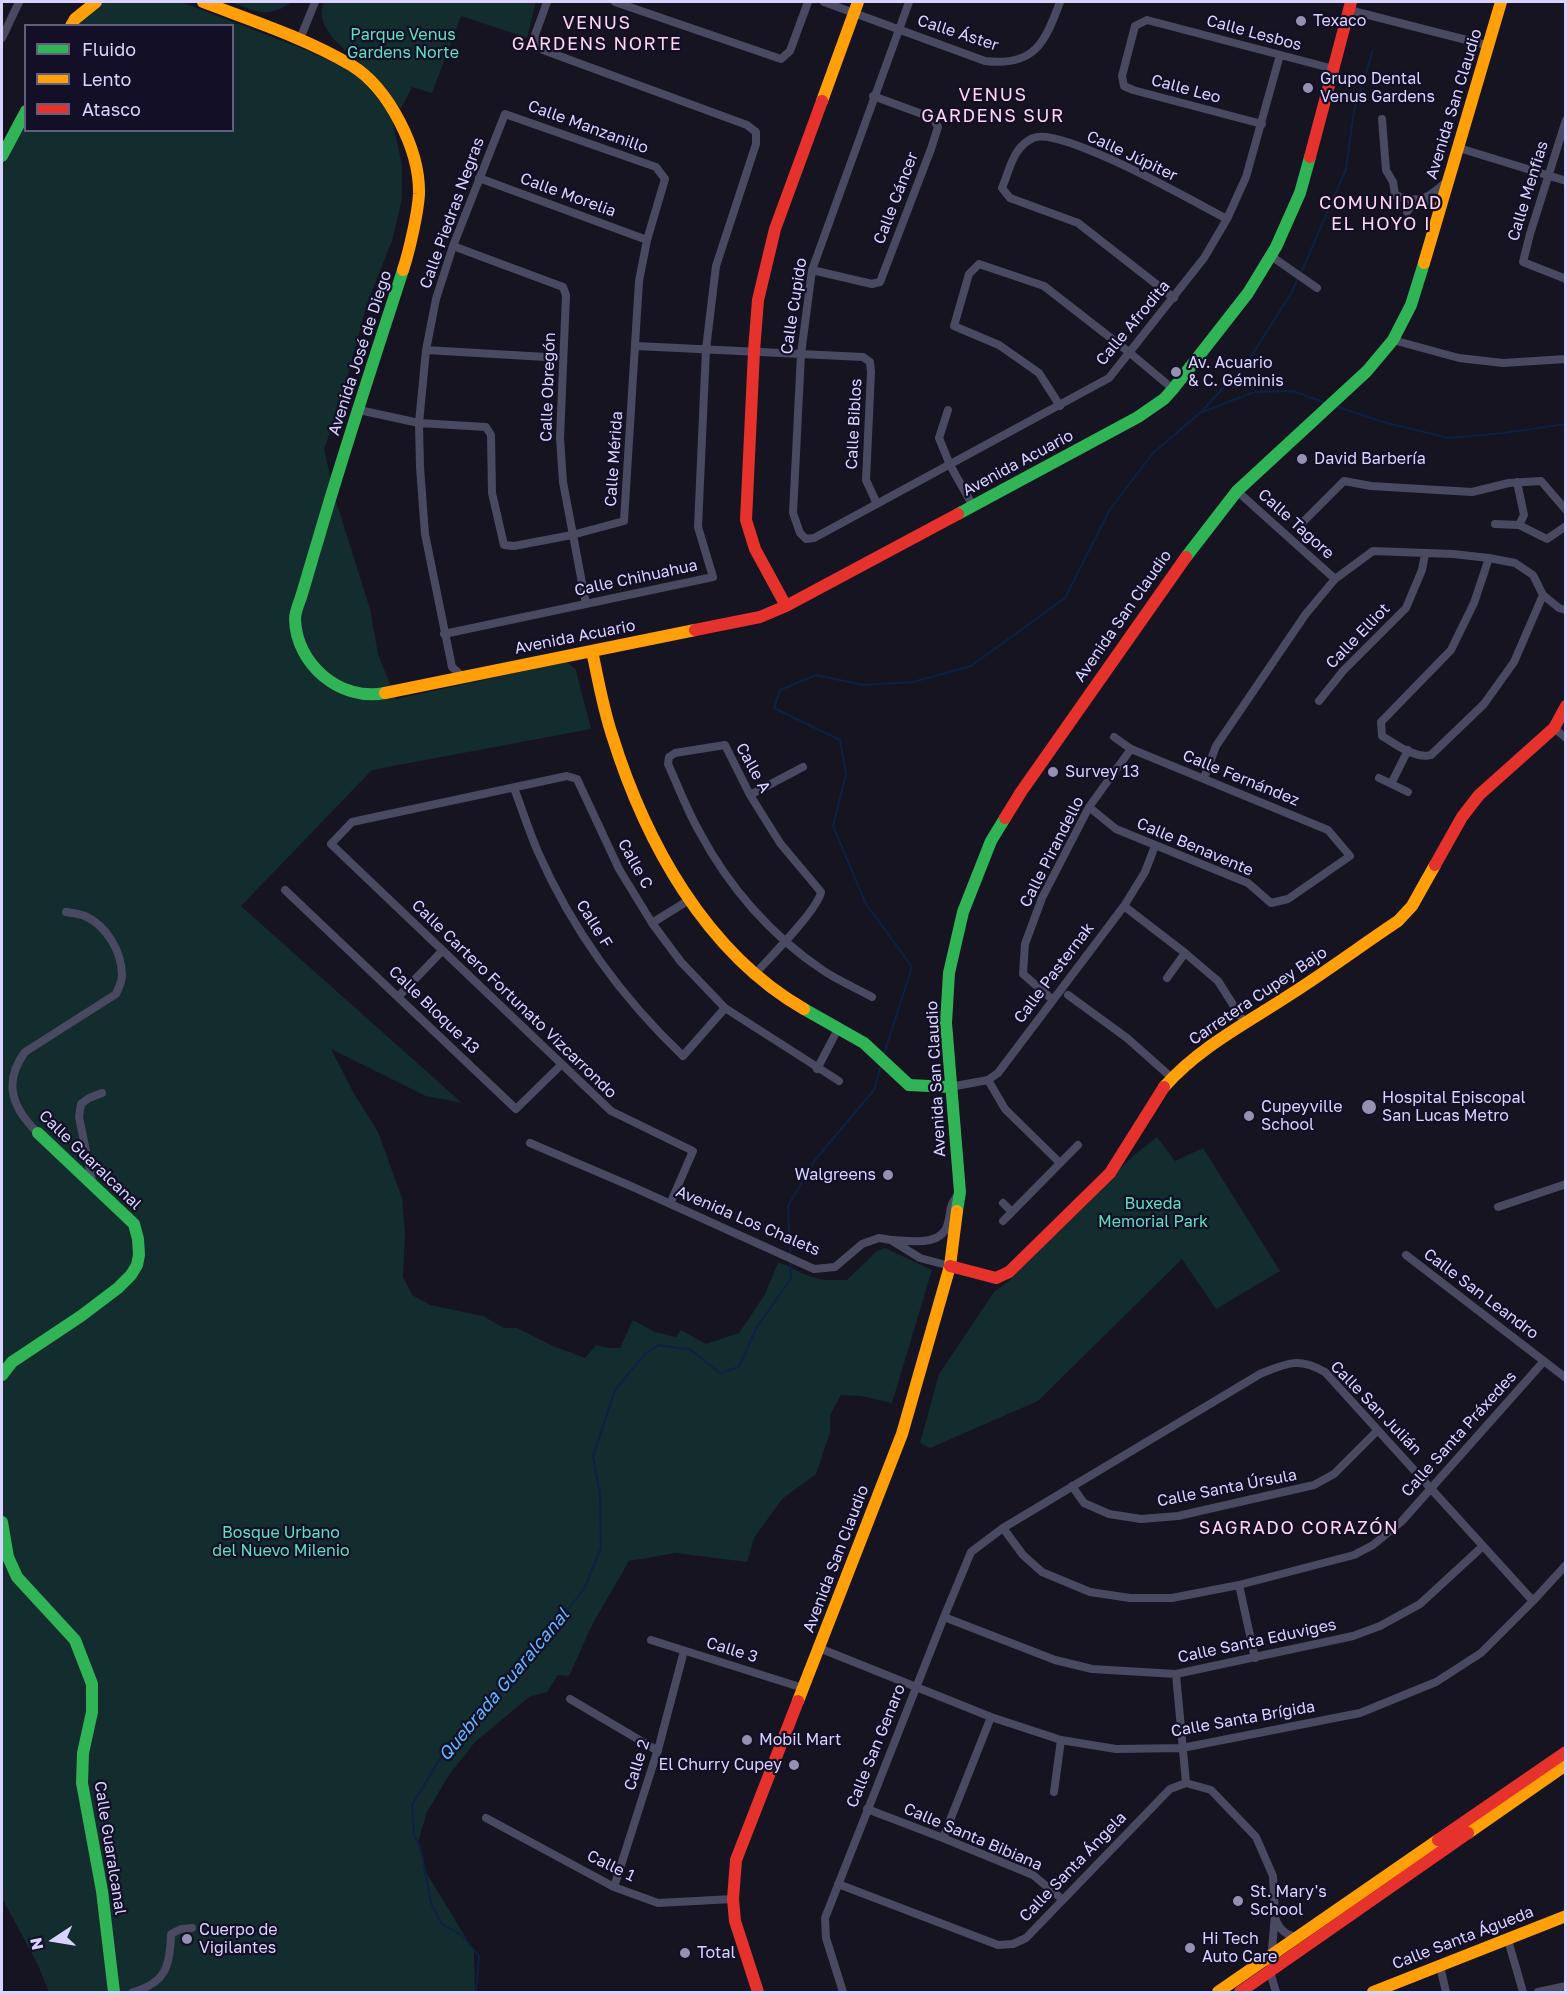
<!DOCTYPE html>
<meta charset="utf-8">
<style>
body{margin:0}
#map{position:relative;width:1567px;height:1994px;overflow:hidden;background:#161421;font-family:"Golos Text",sans-serif}
canvas{display:block}
.frame{position:absolute;inset:0;border:3px solid #d9d4ff;pointer-events:none}
.legend{position:absolute;left:24px;top:24px;width:210px;height:108px;box-sizing:border-box;background:#130f26;border:2px solid #625e7d;margin:0;padding:8px 10px;list-style:none;font-size:18px;color:#d9d4ff}
.legend li{display:flex;align-items:center;gap:12px;height:30px}
.legend b{width:30px;border:2px solid #625e7d}
.north{position:absolute;left:24px;top:1910px;width:60px;height:60px;-webkit-text-stroke:4px #130f26;paint-order:stroke;rotate:258deg;font-size:16px;font-weight:700;line-height:24px;text-align:center;color:#d9d4ff}
.north::after{content:'';display:block;margin:auto;width:21px;height:27px;background:#d9d4ff;clip-path:polygon(50% 0,100% 100%,50% 72%,0 100%)}
</style>
<div id="map">
<canvas width="1567" height="1994"></canvas>
<div class="frame"></div>
<ul class="legend">
<li><b style="height:8px;background:#30b455"></b>Fluido</li>
<li><b style="height:8px;background:#ff9f0a"></b>Lento</li>
<li><b style="height:8px;background:#e5322d"></b>Atasco</li>
</ul>
<div class="north">N</div>
</div>
<script>
const c = document.querySelector('canvas').getContext('2d');
c.lineJoin = 'round';
function fillPath(path, color) { c.fillStyle = color; c.fill(path, 'evenodd'); }
function strokePath(path, color, width, dash) { c.strokeStyle = color; c.lineWidth = width; c.lineCap = dash ? 'butt' : 'round'; c.setLineDash(dash || []); c.stroke(path); }
function label(font, color, halo, rows, align = 'center') {
  c.font = font + ' "Golos Text",sans-serif'; c.lineWidth = 4.5; c.setLineDash([]); c.textBaseline = 'middle'; c.strokeStyle = halo; c.fillStyle = color; for (const [text, x, y, turn = 0] of rows) {
    c.save(); c.translate(x, y); c.rotate((+turn || 0) * Math.PI / 180); c.textAlign = isNaN(turn) ? turn : align; if (halo) c.strokeText(text, 0, 0); c.fillText(text, 0, 0); c.restore();
  }
}
fillPath(new Path2D(`
 M103,2H181L301,48L356,73L391,115L402,165V198L393,238L367,304L340,404L324,449L335,498L370,609L378,654L396,699L567,662L576,670L591,729L372,770L241,906L462,1103L426,1096L331,1049L353,1092L378,1132L402,1198L405,1234L403,1277L412,1295L430,1305L483,1316L504,1328H517L553,1346L585,1358L596,1345L608,1348H620L633,1320L655,1332L676,1337L681,1330L706,1344L739,1333L764,1296L778,1263C790,1264 797,1273 809,1276C821,1281 835,1280 847,1280L877,1251L885,1248L932,1270L892,1403L861,1396L841,1395L830,1415V1432L816,1474L782,1499L754,1538L747,1562L676,1553L629,1561L593,1623L569,1676L558,1675L547,1692L529,1697L475,1742L449,1775L427,1812L418,1842L427,1874L474,1951L475,1992H49L37,1963L2,1898V167L25,123L26,130H232V26L78,25L86,13Z
 M230,2H292C266,20 257,11 230,2Z
 M324,2H536L527,38L461,16L432,93L412,87L401,109C390,96 379,81 367,69C350,52 312,30 324,2Z
 M1157,1137L1175,1161L1203,1148L1280,1271L1216,1309L1182,1259L1038,1401L930,1448L920,1443L939,1374L994,1292L1009,1281L1133,1156Z`), '#132c2d');
strokePath(new Path2D(`
 M1301,273L1346,169L1354,111L1373,50
 M1335,406L1383,422L1449,438L1503,433L1566,424
 M1202,411L1248,361L1292,292L1298,278
 M884,1054L912,967L866,904L833,826L846,774L840,740L774,708L780,690L816,675L863,685L913,682L971,666L1065,598L1109,511L1153,453L1200,413L1254,392L1293,391L1326,403
 M790,1255L788,1206L815,1160L874,1090L881,1065
 M476,1992L479,1956L463,1936L442,1924L431,1903L421,1850L414,1835L412,1805L444,1752L464,1738L482,1712L512,1680L584,1589L601,1548L600,1494L593,1457L615,1390L645,1354L659,1345L691,1350L720,1373L739,1367L757,1327L791,1278L790,1261`), '#0d2144', 2);
strokePath(new Path2D(`
 M615,2L781,59L790,51L808,2
 M824,2L985,61C1035,67 1045,42 1060,2
 M909,2L812,270L801,354L793,513L800,533L806,539L814,538L1109,378L1204,258L1227,219L1246,177L1280,55
 M1349,10L1490,46
 M2,38L19,2
 M300,39L315,2
 M1382,119L1386,170L1393,182L1395,195C1419,205 1429,198 1446,182
 M1566,120L1530,234L1523,262L1566,279
 M1262,124L1133,90L1124,86L1122,76L1135,26L1147,20L1334,69
 M1459,148L1566,181
 M479,178L647,240
 M1407,212L1413,203H1429L1440,211
 M453,246L563,287L566,295L560,438L563,482L586,604
 M1271,256L1317,288
 M812,270L872,284L880,282L931,149L938,127L933,118L873,96
 M1174,298L1078,223L1010,198L1002,188C1010,169 1013,147 1033,138C1060,125 1196,203 1227,219
 M1393,340L1459,358L1503,363L1566,359
 M636,346L863,357L870,362L871,372L866,480L877,504
 M426,350L563,358
 M1060,406L1039,373L999,345L954,326L969,274L979,264L1044,286L1130,353L1173,389
 M359,410L419,423L486,427L491,435L492,493L504,545L514,546L572,535L624,521L639,281L647,240L665,179L656,167L505,114L453,246L436,299L426,350L419,423L420,467L425,534L452,667L462,676
 M948,410L939,438L950,465L973,506
 M1517,482L1524,515L1519,525
 M1237,491L1335,579
 M1495,524L1519,525L1547,539L1566,526
 M1300,525L1344,481L1371,486L1472,492L1509,483L1541,481L1566,510
 M1489,558L1474,603L1451,650L1381,722L1382,736C1396,744 1414,759 1431,755L1484,704L1514,662L1543,595
 M444,634L713,577L698,527L706,349L716,266L756,144V132L747,125L543,50L536,44L535,35L547,2
 M1319,701L1343,671L1406,608L1422,570L1425,554
 M1554,728L1566,738
 M1204,778L1216,746L1305,615L1335,579L1373,551L1453,554L1489,558L1515,563L1533,575L1543,595L1559,608L1566,610
 M1379,778L1408,792
 M1392,782L1408,750
 M514,788C522,809 529,831 538,852C572,929 622,998 683,1056L725,1008
 M750,795L803,767
 M1089,807L1116,829L1248,883L1271,903L1288,899L1350,856L1328,830L1131,749L1114,737
 M285,890L516,1109L561,1065
 M1124,906L1185,953L1218,981L1244,1022
 M652,923L689,900
 M755,974C770,957 817,911 821,892L780,843L750,795L725,745L675,753L669,757L668,764C678,786 687,810 699,831C728,886 771,936 824,971C839,981 856,988 872,997
 M1167,978L1185,953
 M1068,995L1127,1038L1172,1078
 M398,997L442,951
 M1053,1000L1023,974L1025,944L1042,898L1089,807L1131,749
 M817,1069L838,1029
 M988,1080L1005,1109L1060,1163
 M950,1087L988,1080L998,1073L1124,906L1145,872L1155,846
 M38,1133C13,1109 2,1083 25,1052L116,994C118,989 122,982 122,976C122,952 107,926 85,916C80,914 73,913 66,912
 M530,1143L633,1187L814,1269L835,1267L862,1244L879,1238L891,1240L920,1258L950,1266
 M93,1185L79,1117L81,1104L89,1098L102,1093
 M1003,1203L1012,1212
 M670,1204L693,1151L611,1111L331,844L352,822L567,776L577,779L619,869L652,923L681,962L725,1008L839,1081
 M1498,1207L1566,1184
 M1003,1221L1078,1145
 M893,1240C910,1241 943,1247 948,1223C952,1207 948,1208 959,1193
 M1406,1255L1566,1378
 M1072,1486L1084,1503L1109,1514L1141,1519L1178,1516L1314,1485L1334,1474L1378,1430
 M1003,1528L1023,1555L1042,1572L1090,1592L1130,1598H1172L1239,1585L1354,1555L1373,1545L1402,1521L1544,1361
 M1239,1585L1255,1658
 M944,1617L1055,1660L1092,1669L1176,1674L1353,1636L1380,1626L1420,1604L1483,1546
 M651,1640L803,1688
 M819,1648L991,1717L1061,1740L1116,1749L1182,1748L1360,1713L1436,1682L1481,1653L1533,1601L1566,1565
 M1176,1674L1186,1783
 M570,1699L658,1751
 M1186,1783L1211,1790L1256,1837L1273,1876L1275,1915L1270,1972L1276,1992
 M1054,1792L1061,1740
 M867,1809L943,1838L1033,1875L1063,1900
 M486,1818L614,1887L658,1903L733,1899
 M943,1838L991,1717
 M838,1884L998,1945L1013,1944L1026,1938L1170,1789L1186,1783
 M614,1887L659,1746L684,1651
 M1275,1918C1280,1930 1285,1935 1298,1937
 M1508,1940L1523,1992
 M1440,1966L1446,1992
 M133,1992C166,1983 170,1966 171,1934L181,1929L192,1928
 M843,1992L826,1938L825,1918L944,1617L971,1552L1003,1528L1260,1374C1287,1363 1298,1357 1325,1372L1533,1601
 M1538,1992L1566,1986`), '#4a4962', 8);
strokePath(new Path2D(`
 M2,156L26,111
 M958,514L1138,417L1164,399L1173,389L1248,293L1276,247L1300,193L1310,157
 M1186,557L1237,491L1367,371L1393,340L1411,305L1424,263
 M385,693C340,702 296,664 295,619C295,612 299,603 301,597C307,578 312,559 318,540C344,450 374,360 403,270
 M804,1009L864,1043L909,1085L950,1087
 M957,1211L960,1192L946,1023L949,973L963,912L991,841L1005,818
 M2,1375L12,1362L81,1316L118,1288L131,1275L137,1265L139,1255L138,1239L134,1224L38,1133
 M2,1522L8,1557L17,1577L75,1640L92,1684V1712L83,1753L82,1783L102,1891L114,1992`), '#30b455', 12);
strokePath(new Path2D(`
 M203,2C253,21 305,38 351,65C389,88 420,150 419,194C418,213 409,252 403,270
 M71,26L75,19L96,2
 M822,101L858,2
 M1424,263L1501,2
 M592,651C598,679 603,708 612,735C645,841 705,952 804,1009
 M385,693L695,630
 M1164,1087C1199,1047 1247,1023 1291,994C1327,971 1362,945 1398,921L1412,906L1435,865
 M798,1701L902,1434L950,1266L957,1211
 M1468,1833L1566,1765
 M1218,1992L1438,1840
 M1373,1992L1566,1916`), '#ff9f0a', 12);
strokePath(new Path2D(`
 M1310,157L1351,2
 M786,606L755,549L746,520L754,351L758,300L775,229L822,101
 M695,630L760,617L786,606L958,514
 M1005,818L1021,792L1186,557
 M1435,865L1462,817L1479,795L1554,728L1566,706
 M950,1266L996,1278L1009,1272L1110,1173L1164,1087
 M1438,1840L1566,1752
 M758,1992L735,1921L733,1899L736,1860L798,1701
 M1240,1992L1468,1833`), '#e5322d', 12);
for (const [x, y, r, color] of [
 [1301,21,6,"#9591b1"],
 [1308,88,6,"#9591b1"],
 [1176,372,6,"#9591b1"],
 [1302,459,6,"#9591b1"],
 [1053,772,6,"#9591b1"],
 [1369,1107,8,"#9591b1"],
 [1249,1116,6,"#9591b1"],
 [888,1175,6,"#9591b1"],
 [747,1740,6,"#9591b1"],
 [794,1765,6,"#9591b1"],
 [1238,1901,6,"#9591b1"],
 [187,1939,6,"#9591b1"],
 [1190,1948,6,"#9591b1"],
 [685,1953,6,"#9591b1"]
]) { const dot = new Path2D(); dot.arc(x, y, r, 0, 2 * Math.PI); c.fillStyle = color; c.fill(dot); strokePath(dot, '#130f26', 2); }
label('16px', '#d9d4ff', '#130f26', [
 ["Texaco",1313,21],
 ["Grupo Dental",1320,79],
 ["Venus Gardens",1320,97],
 ["Av. Acuario",1188,363],
 ["& C. Géminis",1188,381],
 ["David Barbería",1314,459],
 ["Survey 13",1065,772],
 ["Hospital Episcopal",1382,1098],
 ["San Lucas Metro",1382,1116],
 ["Cupeyville",1261,1107],
 ["School",1261,1125],
 ["Walgreens",876,1175,"right"],
 ["Mobil Mart",759,1740],
 ["El Churry Cupey",782,1765,"right"],
 ["St. Mary's",1250,1892],
 ["School",1250,1910],
 ["Cuerpo de",199,1930],
 ["Vigilantes",199,1948],
 ["Hi Tech",1202,1939],
 ["Auto Care",1202,1957],
 ["Total",697,1953]
], 'left');
label('16px', '#d9d4ff', '#130f26', [
 ["Calle Áster",958,33,18],
 ["Calle Lesbos",1254,33,15],
 ["Calle Leo",1186,89,15],
 ["Avenida San Claudio",1454,104,-73],
 ["Calle Manzanillo",588,127,20],
 ["Calle Júpiter",1132,156,25],
 ["Calle Menfias",1528,191,-73],
 ["Calle Morelia",568,195,20],
 ["Calle Cáncer",896,198,-69],
 ["Calle Piedras Negras",452,213,-70],
 ["Calle Cupido",794,306,-81],
 ["Calle Afrodita",1133,323,-50],
 ["Avenida José de Diego",360,353,-72],
 ["Calle Obregón",548,387,-88],
 ["Calle Biblos",854,424,-87],
 ["Calle Mérida",614,459,-86],
 ["Avenida Acuario",1018,463,-28],
 ["Calle Tagore",1296,524,42],
 ["Calle Chihuahua",636,578,-12],
 ["Avenida San Claudio",1123,616,-55],
 ["Calle Elliot",1358,636,-46],
 ["Avenida Acuario",575,637,-11],
 ["Calle A",753,768,61],
 ["Calle Fernández",1241,778,22],
 ["Calle Benavente",1195,847,23],
 ["Calle Pirandello",1052,852,-63],
 ["Calle C",635,864,61],
 ["Calle F",594,924,58],
 ["Calle Pasternak",1054,973,-53],
 ["Carretera Cupey Bajo",1258,996,-34],
 ["Calle Cartero Fortunato Vizcarrondo",514,999,44],
 ["Calle Bloque 13",434,1010,44],
 ["Avenida San Claudio",936,1079,-93],
 ["Calle Guaralcanal",90,1160,44],
 ["Avenida Los Chalets",748,1221,23],
 ["Calle San Leandro",1481,1294,37],
 ["Calle San Julián",1376,1408,46],
 ["Calle Santa Práxedes",1459,1434,-48],
 ["Calle Santa Úrsula",1227,1488,-11],
 ["Avenida San Claudio",836,1559,-69],
 ["Calle Santa Eduviges",1257,1641,-12],
 ["Calle 3",732,1650,17],
 ["Calle Santa Brígida",1243,1719,-10],
 ["Calle San Genaro",876,1746,-68],
 ["Calle 2",637,1765,-73],
 ["Calle Santa Bibiana",973,1837,23],
 ["Calle Guaralcanal",110,1848,81],
 ["Calle 1",611,1866,26],
 ["Calle Santa Ángela",1073,1867,-46],
 ["Calle Santa Águeda",1463,1938,-21]
]);
label('16px', '#5fe0c0', '#130f26', [
 ["Parque Venus",403,35],
 ["Gardens Norte",403,53],
 ["Buxeda",1153,1204],
 ["Memorial Park",1153,1222],
 ["Bosque Urbano",281,1533],
 ["del Nuevo Milenio",281,1551]
]);
c.letterSpacing = '1.5px';
label('18px', '#ffd6f0', '#130f26', [
 ["VENUS",597,23],
 ["GARDENS NORTE",597,44],
 ["VENUS",993,95],
 ["GARDENS SUR",993,116],
 ["COMUNIDAD",1381,203],
 ["EL HOYO I",1381,224],
 ["SAGRADO CORAZÓN",1299,1528]
]);
c.letterSpacing = '0px';
label('italic 18px', '#62b6ff', '#130f26', [
 ["Quebrada Guaralcanal",504,1685,-50]
]);
</script>
